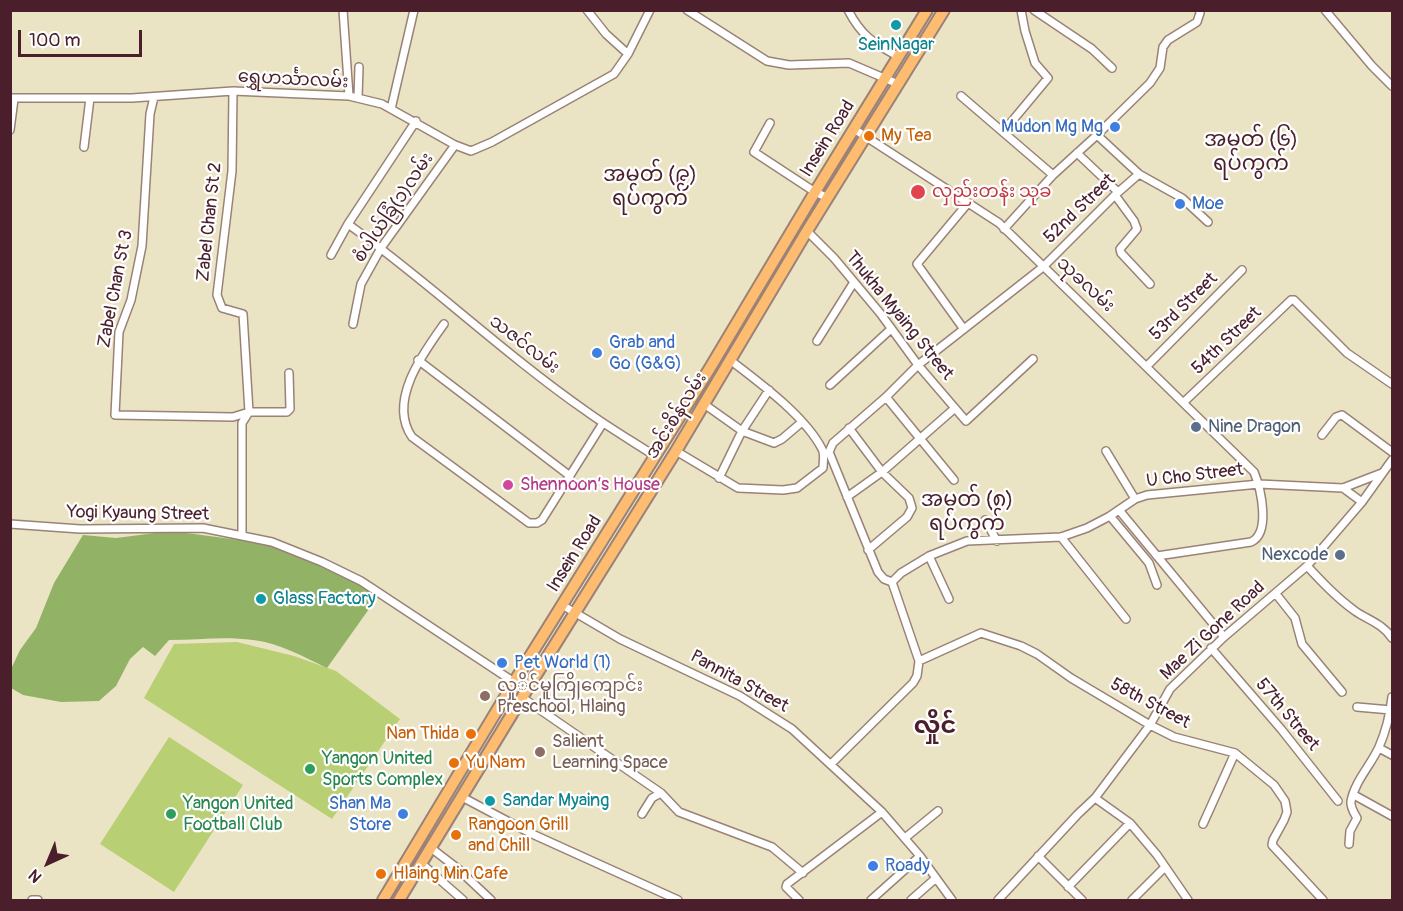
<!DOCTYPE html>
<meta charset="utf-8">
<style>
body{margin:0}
#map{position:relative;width:1403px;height:911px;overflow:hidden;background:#ebe4c4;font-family:Pangolin,sans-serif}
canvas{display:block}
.frame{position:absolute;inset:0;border:12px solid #4a1f2b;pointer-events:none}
.north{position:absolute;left:18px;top:833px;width:60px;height:60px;-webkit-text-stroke:4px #fff;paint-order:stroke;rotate:224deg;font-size:16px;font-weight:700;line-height:24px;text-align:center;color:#4a1f2b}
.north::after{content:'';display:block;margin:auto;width:21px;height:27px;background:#4a1f2b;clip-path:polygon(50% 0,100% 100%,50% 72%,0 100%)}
.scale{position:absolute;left:18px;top:30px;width:124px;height:27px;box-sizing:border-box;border:3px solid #4a1f2b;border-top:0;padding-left:8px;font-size:18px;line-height:21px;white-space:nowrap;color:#4a1f2b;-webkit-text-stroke:4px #fff;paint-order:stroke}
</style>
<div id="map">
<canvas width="1403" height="911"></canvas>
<div class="frame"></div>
<div class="north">N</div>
<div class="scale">100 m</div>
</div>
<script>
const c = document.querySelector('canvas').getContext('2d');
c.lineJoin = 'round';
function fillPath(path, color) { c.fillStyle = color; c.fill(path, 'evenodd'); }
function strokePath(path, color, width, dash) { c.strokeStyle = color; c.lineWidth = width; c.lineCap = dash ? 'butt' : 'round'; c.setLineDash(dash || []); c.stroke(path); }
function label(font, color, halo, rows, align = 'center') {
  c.font = font + ' Pangolin,"Noto Sans Myanmar",sans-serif'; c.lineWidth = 4.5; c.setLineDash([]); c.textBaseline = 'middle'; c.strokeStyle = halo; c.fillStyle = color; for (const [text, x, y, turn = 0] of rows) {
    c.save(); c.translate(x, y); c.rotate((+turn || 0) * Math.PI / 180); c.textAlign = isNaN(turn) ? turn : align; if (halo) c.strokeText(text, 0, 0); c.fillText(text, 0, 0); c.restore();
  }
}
fillPath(new Path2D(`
 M237,642L294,656L336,671L400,719L332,819L144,698L174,644Z
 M169,737L243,785L174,892L100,844Z`), '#b8cf74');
fillPath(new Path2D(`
 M171,531L270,544L329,569L379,595L327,668C304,657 279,643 253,640C225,636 198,640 169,640L155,656L143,647L130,659L116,686L99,701L61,702L23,695L11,688V669L20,650L36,628L54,583L83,535L116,538Z`), '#92b266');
const street = new Path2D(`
 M343,10L349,96
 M587,10L606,34L628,54
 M687,10L767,61L789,65L849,63L898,84
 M848,10C862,37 874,43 899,57
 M1034,10L1092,49L1112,68
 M1325,10L1372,66L1392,86
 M233,91L232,171L217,295L222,308L243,314L249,412
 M961,96L1053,175
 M154,97L150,114L142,246L131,300L119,332L115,415L233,417L249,412H287L290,409L289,373
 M10,98H132L233,91L349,96L382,104L455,145L471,151L492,142L614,74L628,54L650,10
 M358,98L359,67
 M391,109L414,10
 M770,123L754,152L815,192L828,198
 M854,129L999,223L1254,472C1261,489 1271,533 1251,542L1157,556
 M10,130L14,99
 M1003,132L1048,78L1035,63L1025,31L1021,10
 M1097,135L1139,174L1182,198L1208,222
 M84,147L90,98
 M1077,153L1118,192
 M1115,195L1134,221L1137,229L1120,249L1121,253L1150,284
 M348,224C430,283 503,353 586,411C608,427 632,441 655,456
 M1004,229L1053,175L1097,135L1150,83L1160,68L1163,47L1168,40L1197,22L1200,13L1199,10
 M807,231L834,258L880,313L918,365L966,421L1033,359
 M331,255L348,224L416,121
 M353,324L361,284L381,248L455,145
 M444,324C424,352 387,401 412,437L529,523H537L542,520L603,423
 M963,328L917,264L968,203
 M817,341L854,282
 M418,360L570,476
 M1147,366L1242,270
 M830,385L891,329
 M886,397L954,480
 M1184,402L1291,300H1294L1347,353L1392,384
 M704,404L742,431L774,443L782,439L802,422
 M849,428L882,472L909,498L912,508L907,517L868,550
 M1322,435L1336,417L1342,415L1392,452
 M676,451L738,488L783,490L797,488L823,468C823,462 825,454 822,449C805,416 760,383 730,360
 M1106,451L1135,499
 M719,478L742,431L769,390
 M1343,488L1362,502
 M847,497L882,472L955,408
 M1119,510L1224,637
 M1110,516L1149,563L1157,585
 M985,520L997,541
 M10,524L80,529L203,528L272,542L322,562L361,581L514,682
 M242,536V423L249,412
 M1061,537L1126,619
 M929,556L949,599
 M1307,566C1322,582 1337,598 1355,611C1368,620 1383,624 1392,638
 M892,582L884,579L878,572L829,452L833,443L886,397L918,365L1043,267L1115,195L1139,174
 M892,582L901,573L929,556L967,541L1061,537L1087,528L1110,516L1135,499L1147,495L1259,484L1343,488L1382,473
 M1276,594L1295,618L1302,644L1342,692
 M562,605L620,639L740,696L792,729L882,812L920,856L936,878
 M1211,648L1281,729L1338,801
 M919,661L981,633L1021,646L1037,654L1071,678L1150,725L1174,737L1235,753L1274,785L1285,801L1287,812L1284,820L1273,840L1272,845L1323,900
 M523,698L661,793L679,812L772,847L803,873
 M1357,707L1391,710
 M1379,748L1392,755
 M831,764L913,683L917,676L919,661L892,582
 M1354,795L1392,816
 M462,797L530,833L678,900
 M1095,798L1130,823L1157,855L1188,900
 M642,814L652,798L661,793
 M1203,824L1235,753
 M905,838L938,811
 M1349,844L1350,831L1357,818C1354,813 1350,807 1351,801C1355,781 1371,765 1379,747C1386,731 1390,715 1392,697
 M431,848L457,868L491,900
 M1038,856L1082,900
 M422,864L463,900
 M1068,887L1130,823
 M32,900H38
 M799,900L786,887L787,884L882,812
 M871,900L920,856
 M911,900L936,878L952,900
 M998,900L1078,814L1095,798L1150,725L1170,689L1224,637L1307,566L1362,502L1392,460
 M1132,900L1165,867`);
const primary = new Path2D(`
 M383,900L514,682L710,368L815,192L927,10
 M399,900L526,691L676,451L807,231L944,10`);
strokePath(street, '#9a8278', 10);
strokePath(primary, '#9a8278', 14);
strokePath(street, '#fff', 7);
strokePath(primary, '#febc70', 10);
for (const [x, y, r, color] of [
 [896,25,6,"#0f9aa8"],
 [1115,127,6,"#3f7fe0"],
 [869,136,6,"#e8710a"],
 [918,192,8,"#e0444e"],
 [1180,204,6,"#3f7fe0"],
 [597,353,6,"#3f7fe0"],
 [1196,427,6,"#5c6f8a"],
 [508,485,6,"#d1479c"],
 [1340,555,6,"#5c6f8a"],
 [261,599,6,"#0f9aa8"],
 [502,663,6,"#3f7fe0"],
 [485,696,6,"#8d6e63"],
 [471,734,6,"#e8710a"],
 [540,752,6,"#8d6e63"],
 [454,763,6,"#e8710a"],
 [310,769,6,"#2e9e5b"],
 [490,801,6,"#0f9aa8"],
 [171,814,6,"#2e9e5b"],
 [403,814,6,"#3f7fe0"],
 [456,835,6,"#e8710a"],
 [873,866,6,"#3f7fe0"],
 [381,874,6,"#e8710a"]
]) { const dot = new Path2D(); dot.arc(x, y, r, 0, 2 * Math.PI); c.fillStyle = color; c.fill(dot); strokePath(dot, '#fff', 2); }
label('18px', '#0d838f', '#fff', [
 ["SeinNagar",896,45,"center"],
 ["Glass Factory",273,599],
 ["Sandar Myaing",502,801]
], 'left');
label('18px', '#4a1f2b', '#fff', [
 ["ရွှေဟင်္သာလမ်း",293,80,3],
 ["Insein Road",828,139,-58],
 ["စံပါယ်ခြံ(၁)လမ်း",394,208,-56],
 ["52nd Street",1080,209,-44],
 ["Zabel Chan St 2",210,222,-84],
 ["သုခလမ်း",1085,285,43],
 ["Zabel Chan St 3",116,289,-79],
 ["53rd Street",1184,307,-45],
 ["Thukha Myaing Street",899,316,51],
 ["54th Street",1227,341,-44],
 ["သဇင်လမ်း",524,345,38],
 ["အင်းစိန်လမ်း",677,416,-58],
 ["U Cho Street",1195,476,-7],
 ["Yogi Kyaung Street",138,514,1],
 ["Insein Road",575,554,-58],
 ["Mae Zi Gone Road",1213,631,-43],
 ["Pannita Street",739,682,29],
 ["58th Street",1150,704,28],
 ["57th Street",1287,715,50]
]);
label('18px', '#366cbe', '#fff', [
 ["Mudon Mg Mg",1103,127,"right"],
 ["Moe",1192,204],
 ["Grab and",609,343],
 ["Go (G&G)",609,364],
 ["Pet World (1)",514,663],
 ["Shan Ma",391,804,"right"],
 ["Store",391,825,"right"],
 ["Roady",885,866]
], 'left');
label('18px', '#c56008', '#fff', [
 ["My Tea",881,136],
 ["Nan Thida",459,734,"right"],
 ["Yu Nam",466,763],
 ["Rangoon Grill",468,825],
 ["and Chill",468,846],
 ["Hlaing Min Cafe",393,874]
], 'left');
label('18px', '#be3a42', '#fff', [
 ["လှည်းတန်း သုခ",932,192]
], 'left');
label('18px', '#4e5e75', '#fff', [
 ["Nine Dragon",1208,427],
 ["Nexcode",1328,555,"right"]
], 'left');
label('18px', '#b23c85', '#fff', [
 ["Shennoon’s House",520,485]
], 'left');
label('18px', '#785e54', '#fff', [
 ["လှုိင်မူကြိုကျောင်း",497,686],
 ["Preschool, Hlaing",497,707],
 ["Salient",552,742],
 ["Learning Space",552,763]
], 'left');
label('18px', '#27864d', '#fff', [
 ["Yangon United",322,759],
 ["Sports Complex",322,780],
 ["Yangon United",183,804],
 ["Football Club",183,825]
], 'left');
label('21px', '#4a1f2b', '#fff', [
 ["အမှတ် (၆)",1251,141],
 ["ရပ်ကွက်",1251,165],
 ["အမှတ် (၉)",650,176],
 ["ရပ်ကွက်",650,200],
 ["အမှတ် (၈)",967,501],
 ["ရပ်ကွက်",967,525]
]);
label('bold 24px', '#4a1f2b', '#fff', [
 ["လှိုင်",935,727]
]);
</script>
